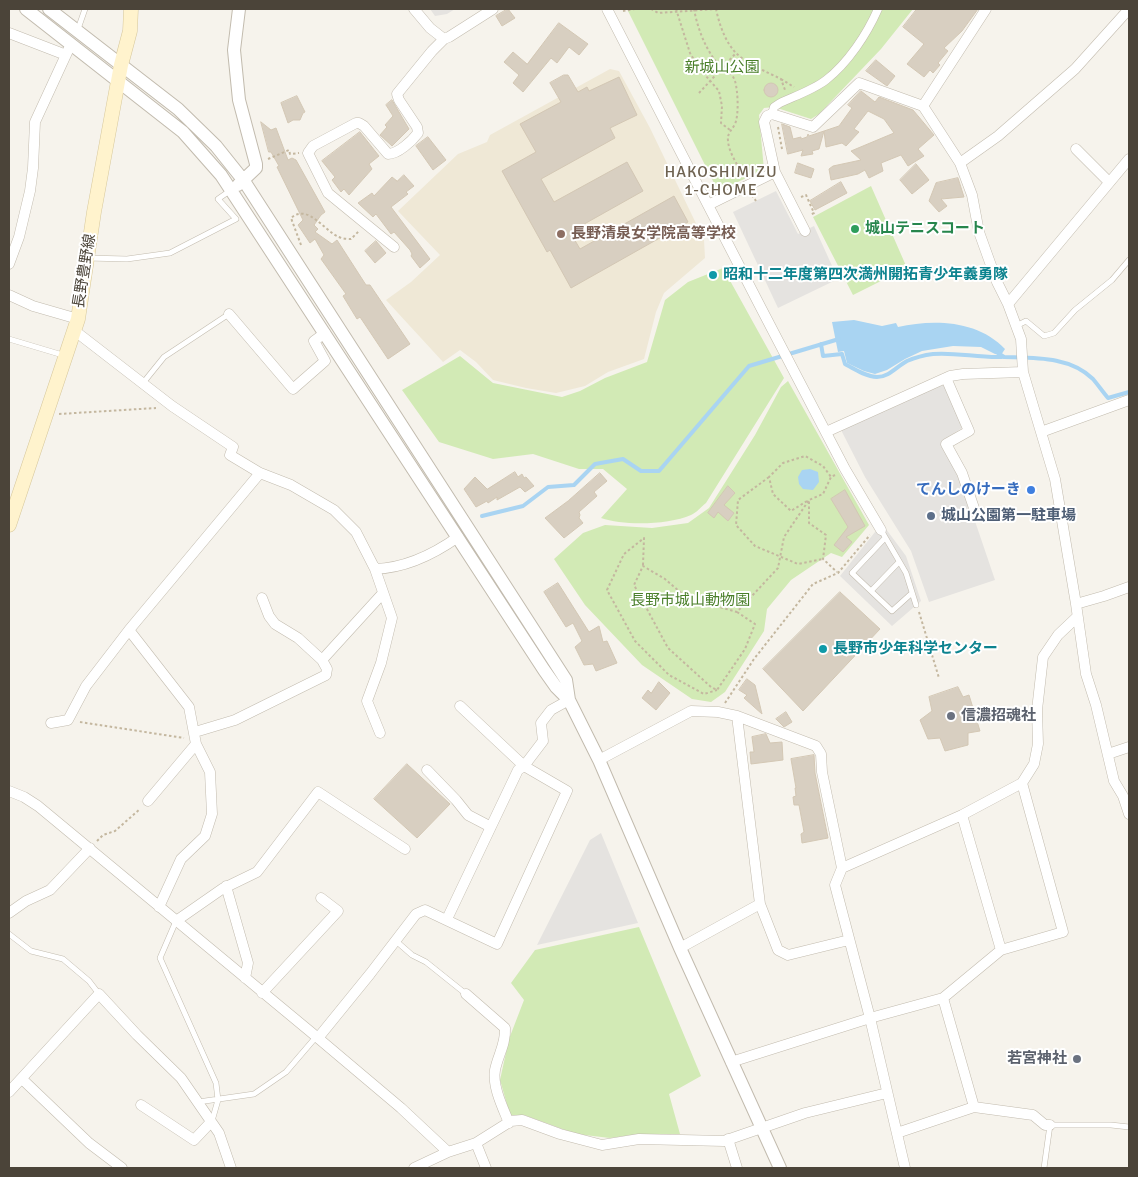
<!DOCTYPE html>
<meta charset="utf-8">
<style>
body{margin:0}
#map{position:relative;width:1138px;height:1177px;overflow:hidden;background:#f6f3ec;font-family:Signika,sans-serif}
canvas{display:block}
.frame{position:absolute;inset:0;border:10px solid #4b4439;pointer-events:none}
</style>
<div id="map">
<canvas width="1138" height="1177"></canvas>
<div class="frame"></div>
</div>
<script>
const c = document.querySelector('canvas').getContext('2d');
c.lineJoin = 'round';
function fillPath(path, color) { c.fillStyle = color; c.fill(path, 'evenodd'); }
function strokePath(path, color, width, dash) { c.strokeStyle = color; c.lineWidth = width; c.lineCap = dash ? 'butt' : 'round'; c.setLineDash(dash || []); c.stroke(path); }
function label(font, color, halo, rows, align = 'center') {
  c.font = font + ' Signika,"Noto Sans JP",sans-serif'; c.lineWidth = 4; c.setLineDash([]); c.textBaseline = 'middle'; c.strokeStyle = halo; c.fillStyle = color; for (const [text, x, y, turn = 0] of rows) {
    c.save(); c.translate(x, y); c.rotate((+turn || 0) * Math.PI / 180); c.textAlign = isNaN(turn) ? turn : align; if (halo) c.strokeText(text, 0, 0); c.fillText(text, 0, 0); c.restore();
  }
}
fillPath(new Path2D(`
 M610,69L619,71L650,128L704,240L705,258L664,293L656,312L644,359L608,372L585,386L556,393L526,388L493,380L476,362L460,350L443,362L386,300L411,282L440,255L398,211L458,154L487,142L490,135Z`), '#efe8d6');
fillPath(new Path2D(`
 M627,9H913L881,49L819,114L811,119L774,107L764,108L759,115L764,170L718,191Z
 M871,186L907,268L853,295L813,217Z
 M723,268L784,378L706,503C701,507 696,513 691,515C668,525 624,526 601,518L627,489L603,469H579L533,454L493,459L439,442L402,390L460,356L493,383L562,397L580,391L605,378L647,362L665,300L688,282Z
 M788,381L869,525L842,557L831,553L791,580L767,609L764,631L725,692L711,702L692,699L642,665L585,605L554,559L583,533L605,525L652,528L688,523L709,508L755,435L781,387Z
 M639,927L701,1076L669,1094L680,1134H640L610,1138L576,1134L524,1115H510L500,1080L509,1039L524,1000L511,983L535,950Z`), '#d2eab5');
fillPath(new Path2D(`
 M430,9H455L447,14L435,16Z
 M776,191L798,234L814,226L838,279L778,308L733,212Z
 M945,384L962,428L941,442L961,480L995,580L929,602L911,551L865,477L840,428Z
 M886,529L906,556L921,601L892,626L840,576L875,532Z
 M601,833L638,923L537,945L590,840Z`), '#e5e3e0');
fillPath(new Path2D(`
 M854,320L882,326L896,323L898,327C933,319 978,320 1005,349L1001,355L995,354L981,347L953,346L922,351L905,359L887,370L875,374L864,371L847,363L844,351L838,352L832,322Z
 M810,469L818,472L819,482L813,490L803,489L799,484L798,477L802,470Z`), '#a9d4f2');
strokePath(new Path2D(`
 M821,344L823,356L842,354L845,364C854,369 866,377 877,377C889,377 896,367 907,361C914,358 925,355 933,354C956,352 978,358 1002,357
 M998,353L1004,357C1034,358 1070,356 1093,379C1098,385 1103,392 1108,398L1129,392
 M482,516L523,506L548,487L574,485L595,464L623,459L641,471H659L749,366L839,339`), '#a9d4f2', 4);
const building = new Path2D(`
 M508,9L515,18L502,26L496,16Z
 M917,9H978L962,31L944,48L948,51L938,63L940,65L933,73L930,70L924,77L907,64L924,44L903,27Z
 M559,23L588,44L579,55L569,47L557,63L551,58L523,92L513,83L519,75L504,62L513,52L527,64Z
 M876,60L895,76L887,86L866,71Z
 M564,75H568L578,92L587,87L589,91L619,77L637,115L610,128L615,138L541,179L554,202L627,162L643,191L570,232L580,249L674,196L688,222L571,288L550,250L547,252L502,171L536,152L520,124L561,102L550,83Z
 M764 90a7 7 0 1 1 14 0a7 7 0 1 1-14 0Z
 M861,91L875,102L879,97L913,110L934,135L918,149L924,156L908,166L901,155L881,163L883,171L869,178L865,170L858,174L831,180L829,169L833,166L861,160L851,151L894,133L884,119L868,111L854,129L859,132L846,146L842,143L826,147L824,131L839,126L852,108L848,105Z
 M297,96L305,112L303,113L300,120H293L288,123L281,103Z
 M392,100L409,129L392,146L380,135L387,127L385,125L393,116L386,105Z
 M261,122L271,130L276,128L288,160L292,158L296,160L325,212L321,215L314,225L318,229L315,232L332,244L337,240L366,285H370L410,344L388,359L360,317L357,319L343,296L346,294L321,259L324,255L315,239L310,243L298,225L303,220L277,167L279,166L271,152H269Z
 M782,124L790,127L793,139L801,137V139L807,137L808,134L809,136L824,131L819,149L812,151L813,154L801,156L803,150L788,154Z
 M360,132L379,156L369,164L372,169L349,195L344,189L341,192L332,180L335,177L322,161Z
 M428,137L446,160L433,170L416,146Z
 M798,163L814,169L811,178L795,173Z
 M916,164L929,180L912,194L900,180Z
 M404,175L414,186L406,192L408,194L391,207L430,259L420,268L411,256L412,254L410,250L394,232L391,234L376,214L373,217L358,203L372,193L374,196L392,177L397,181Z
 M958,178L964,197L941,199L947,206L939,212L929,201L936,183Z
 M841,182L847,193L815,210L810,201Z
 M376,241L386,253L375,263L365,251Z
 M515,472L518,477L522,474L524,478L526,477L534,486L525,492L520,487L497,500V497L488,503L487,501L476,507L464,489L475,477L487,489Z
 M600,473L607,481L594,492L597,496L579,512L580,515L579,518L583,523L564,538L545,518L568,501Z
 M728,486L735,493L724,505L734,513L728,521L718,512L714,518L708,513Z
 M845,490L865,526L846,537L852,542L843,552L834,545L848,527L831,499Z
 M558,583L589,632L599,626L603,642L607,641L617,663L596,671L593,664L584,665L575,647L582,641L573,623L566,627L544,592Z
 M840,592L880,629L803,711L763,669Z
 M747,679L755,685L762,714L744,698L747,695L739,690Z
 M659,682L670,693L656,710L642,698L648,690L651,693Z
 M958,687L963,697L969,695L980,731L968,733V745L945,751L940,738L928,739L920,720L932,711L929,697Z
 M786,712L792,722L784,727L776,719Z
 M766,734L770,743L782,742L783,760L751,764L750,752H754L752,737Z
 M814,755L815,773L828,838L802,843L801,834L804,832L799,805H794L793,797L796,796L795,788H796L791,759Z
 M407,764L450,804L417,838L374,799Z`);
fillPath(building, '#d8cfc1');
strokePath(building, '#d3c7b4', 1);
const service = new Path2D(`
 M78,29L85,9
 M87,258L127,259L170,253L236,219L218,199L231,190
 M1016,326L1026,321L1044,336L1054,333L1075,310L1112,280L1129,260
 M9,339L66,356
 M143,383L164,357L229,314
 M881,530L906,573L916,605
 M885,538L852,573L892,611L912,593
 M871,591L899,562
 M176,921L160,958L216,1083L218,1100L212,1121
 M9,934L31,951L63,959L89,981L99,994
 M396,941L412,955L426,962L466,994
 M198,1102L254,1094L286,1072L316,1037
 M1044,1168L1050,1125H1111L1129,1127`);
const pedestrian = new Path2D(`
 M772,114L774,107L780,103C795,96 813,90 826,80C848,63 867,34 878,9`);
const minor = new Path2D(`
 M414,9L430,28L444,39L449,37L493,9
 M607,9L761,308L845,469L881,530
 M986,9L923,106L960,163L972,195L979,232L997,282L1008,304L1021,339L1023,372L1055,479L1076,604L1086,674L1096,705L1114,781L1123,796L1129,814
 M9,33L66,55
 M1076,149L1109,182
 M960,163L998,136L1075,69L1129,9
 M775,172L805,231
 M708,205L775,172L764,122L767,116L772,114L813,127L859,83L923,106
 M394,247L328,193L308,153L313,146L356,123H359L364,126L388,154C398,154 412,141 418,133L417,127L399,100L397,94L432,51L444,39
 M9,264L19,237L30,191L33,168L35,122L71,44
 M9,295L33,306L78,319
 M1008,304L1129,159
 M229,314L293,389L325,361L314,341L325,333
 M75,331L172,406L233,447L230,455L260,473L291,485L334,510L356,532L375,569L392,618L381,663L367,701L380,733
 M946,378L969,431L946,444L962,473L974,508
 M826,432L950,376L963,374L1023,372
 M1041,432L1129,400
 M375,569C404,568 434,554 458,537
 M1076,604L1104,596L1129,587
 M129,630L189,707L196,744L210,772L212,814L205,836L181,859L159,907
 M322,660L383,593
 M737,716L760,904
 M51,723L68,720L86,686L129,630L260,473
 M195,732L235,720L326,675L327,669L322,660L298,638L275,624L269,616L262,598
 M1108,754L1129,747
 M599,760L691,711L718,712L737,716L816,746L821,754L822,772L842,868
 M427,770L456,800L468,815L491,827
 M9,791L24,797L38,806L318,1038L370,974L416,914L425,910L497,944L567,791L524,766L460,706
 M148,801L196,744
 M962,815L1001,950L1063,932L1022,783
 M226,886L248,963L245,978
 M9,913L26,901L50,890L90,848
 M447,919L518,770L524,766L543,741L541,723L551,710L569,700
 M176,921L222,889L257,872L318,792L405,849
 M680,948L760,904L778,950L788,955L849,940
 M262,993L338,911L321,898
 M466,994L505,1028C506,1044 498,1055 495,1070C492,1086 503,1108 509,1123
 M943,998L974,1107
 M318,1038L401,1108L448,1152L414,1168
 M731,1062L870,1018L943,998L1001,950
 M22,1079L89,1143L122,1168
 M9,1092L99,994L137,1035L181,1078L219,1133L231,1168
 M141,1105L194,1140L211,1122
 M897,1133L974,1107L1033,1115L1045,1125H1050
 M728,1139L737,1168
 M476,1143L486,1168
 M448,1152L476,1143L511,1121L522,1120L560,1134L602,1145L639,1139L724,1141L805,1113L887,1093
 M905,1168L870,1018L835,885L842,868L962,815L1022,783L1034,764L1038,744L1037,710L1043,657L1058,635L1077,617`);
const tertiary = new Path2D(`
 M26,9L183,132L221,175L544,670L556,687L569,700
 M49,9L178,109L216,146L244,181L566,680L569,700L599,760L680,948L780,1168
 M238,185L256,168V164L239,100L234,50L239,9`);
const secondary = new Path2D(`
 M9,525L78,319L94,212L121,65L130,31L131,9`);
strokePath(service, '#c2bbae', 6);
strokePath(pedestrian, '#c2bbae', 9);
strokePath(minor, '#c2bbae', 11);
strokePath(tertiary, '#c2bbae', 14);
strokePath(secondary, '#d6c79b', 15);
strokePath(new Path2D(`
 M651,9L658,13L716,9
 M676,9L690,53L699,68L719,91L722,106L721,123L730,130
 M694,9C697,26 704,45 714,59C720,67 732,71 735,81C738,91 739,115 735,124C732,130 727,133 728,141C729,153 738,166 744,176
 M716,9C719,23 725,42 736,53C747,64 767,72 781,79L785,90
 M623,11L635,9
 M781,79L794,87
 M699,93L736,53
 M778,127L782,149
 M268,159L289,150L290,154L299,153
 M752,195L756,201
 M801,197L806,195L814,213L810,215
 M301,245L291,218C308,203 324,231 339,237C343,239 348,239 351,239L359,231
 M59,414L156,408
 M835,475L831,477L823,494L809,500V523L826,535L823,559L837,572
 M769,477L738,500L736,525L755,546L798,564L823,559
 M807,501L791,511L773,494L769,477L783,463L805,456L823,466L831,477
 M643,565L644,538L624,554L607,590L635,641L669,675L704,694L717,690
 M737,612L755,624L745,649L717,690L711,687L668,648L634,585L643,566L665,579L687,598L737,612L778,568L784,537L809,500
 M919,612L939,678
 M725,703L754,659L813,584L838,573L870,535
 M80,722L184,738
 M97,841L103,835L115,831L140,809`), '#c4b79f', 2, [2.5, 2.5]);
strokePath(service, '#fff', 5);
strokePath(pedestrian, '#fff', 8);
strokePath(minor, '#fff', 10);
strokePath(tertiary, '#fff', 12);
strokePath(secondary, '#fff3cd', 14);
for (const [x, y, r, color] of [
 [855,229,5,"#2e9e5b"],
 [561,234,5,"#8d6e63"],
 [713,275,5,"#0f9aa8"],
 [1031,490,5,"#3f7fe0"],
 [931,516,5,"#5c6f8a"],
 [823,649,5,"#0f9aa8"],
 [951,716,5,"#6b7280"],
 [1077,1059,5,"#6b7280"]
]) { const dot = new Path2D(); dot.arc(x, y, r, 0, 2 * Math.PI); c.fillStyle = color; c.fill(dot); strokePath(dot, '#fff', 2); }
label('15px', '#4a7f2a', '#fff', [
 ["新城山公園",722,68],
 ["長野市城山動物園",690,601]
]);
label('bold 15px', '#27864d', '#fff', [
 ["城山テニスコート",865,229]
], 'left');
label('bold 15px', '#785e54', '#fff', [
 ["長野清泉女学院高等学校",571,234]
], 'left');
label('15px', '#4b4439', '#fff', [
 ["長野豊野線",85,271,-81]
]);
label('bold 15px', '#0d838f', '#fff', [
 ["昭和十二年度第四次満州開拓青少年義勇隊",723,275],
 ["長野市少年科学センター",833,649]
], 'left');
label('bold 15px', '#366cbe', '#fff', [
 ["てんしのけーき",1021,490]
], 'right');
label('bold 15px', '#4e5e75', '#fff', [
 ["城山公園第一駐車場",941,516]
], 'left');
label('bold 15px', '#5b616d', '#fff', [
 ["信濃招魂社",961,716],
 ["若宮神社",1067,1059,"right"]
], 'left');
c.letterSpacing = '1px';
label('16px', '#6e6250', '#fff', [
 ["HAKOSHIMIZU",721,173],
 ["1-CHOME",721,191]
]);
c.letterSpacing = '0px';
</script>
